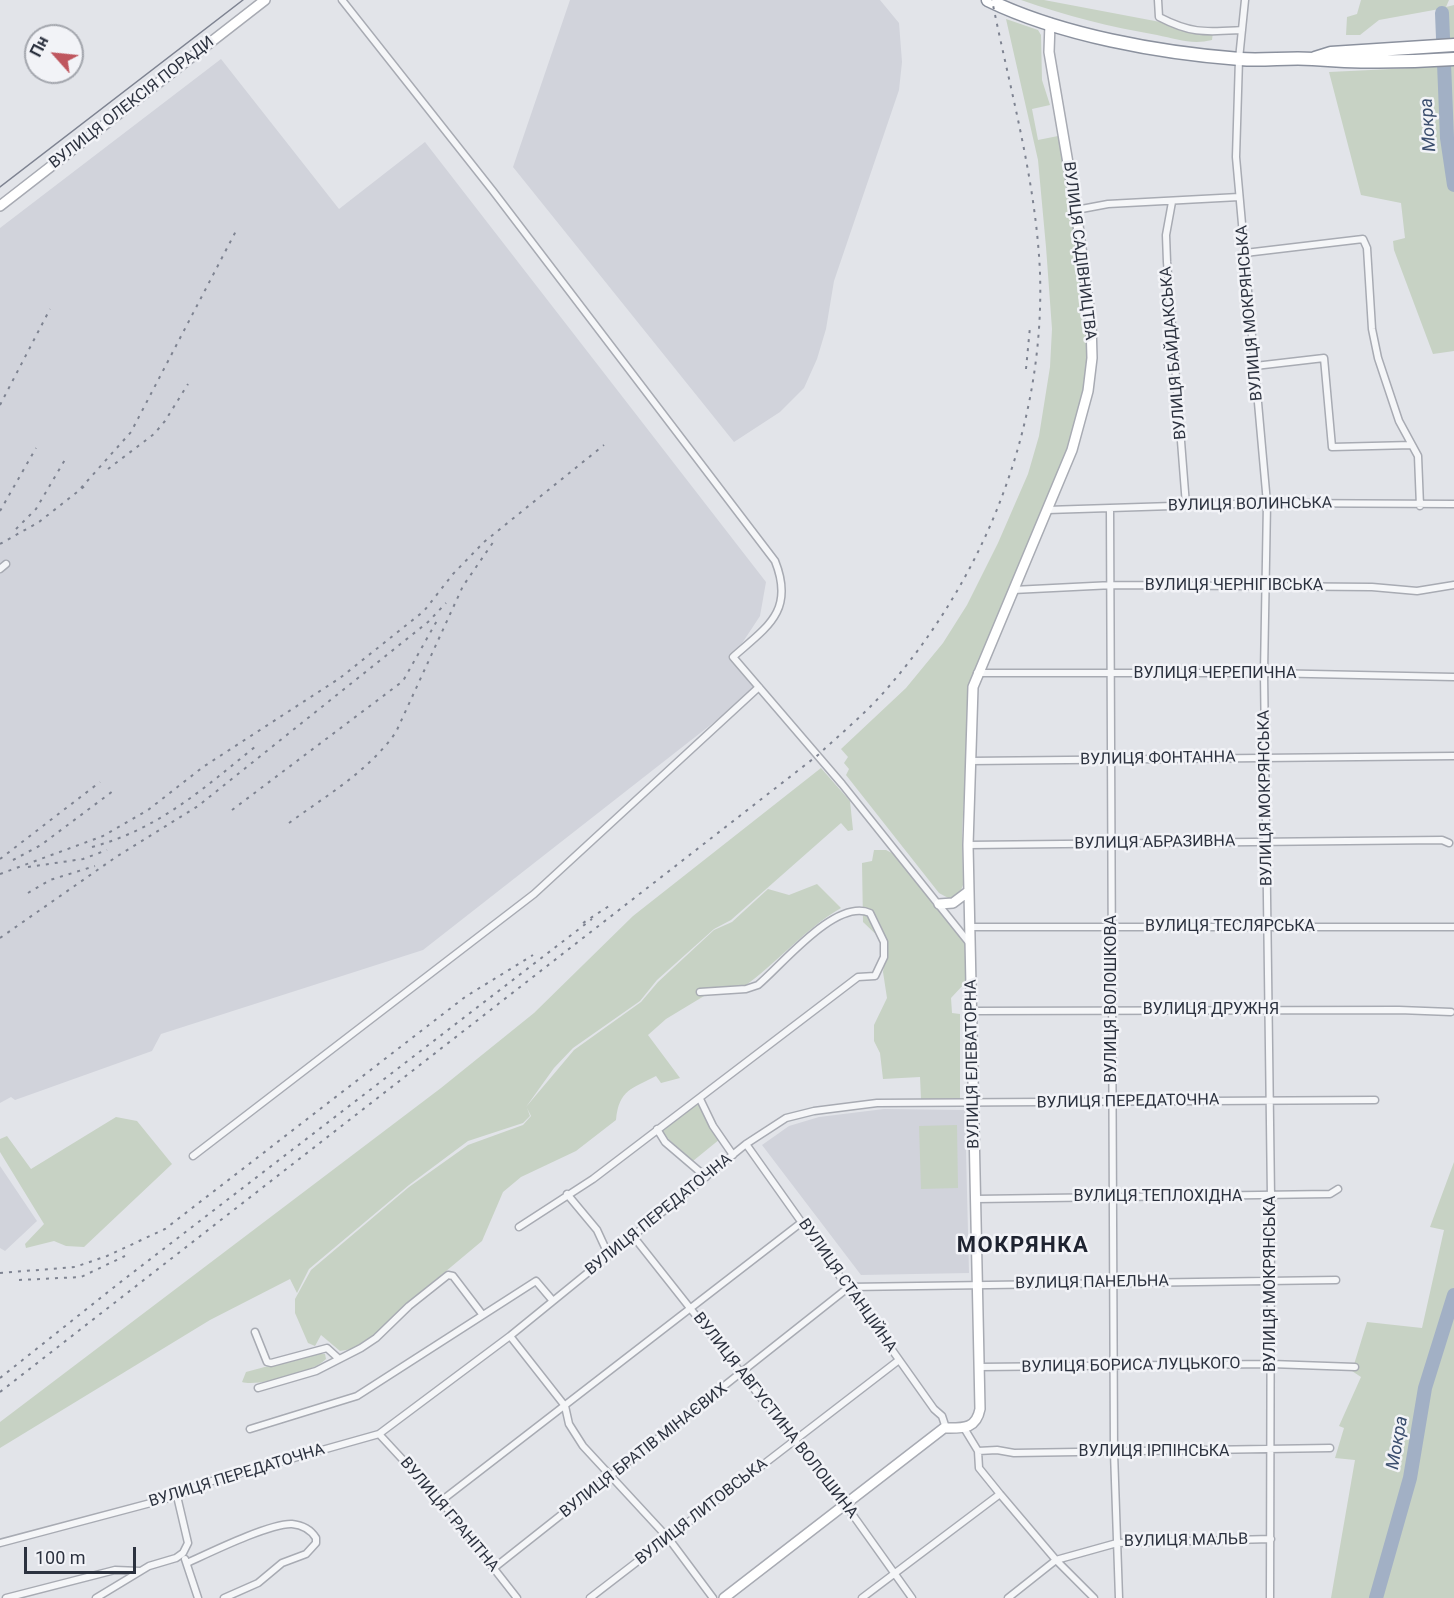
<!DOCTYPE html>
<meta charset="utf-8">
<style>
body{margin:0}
#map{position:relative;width:1454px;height:1598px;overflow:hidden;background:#e2e4e9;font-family:Roboto,sans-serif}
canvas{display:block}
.north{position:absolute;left:24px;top:24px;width:60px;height:60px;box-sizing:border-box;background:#f2f3f7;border:2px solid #a3a6ad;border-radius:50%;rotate:297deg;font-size:16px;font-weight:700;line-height:24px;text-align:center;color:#2c323f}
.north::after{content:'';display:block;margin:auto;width:21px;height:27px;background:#bf565e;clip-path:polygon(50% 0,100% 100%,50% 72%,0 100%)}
.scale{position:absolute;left:24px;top:1547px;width:112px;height:27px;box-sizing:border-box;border:3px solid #2c323f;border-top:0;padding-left:8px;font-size:18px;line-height:21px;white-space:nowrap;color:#2c323f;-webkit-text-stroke:4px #f2f3f7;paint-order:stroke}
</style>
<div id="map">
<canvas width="1454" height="1598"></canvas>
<div class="north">Пн</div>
<div class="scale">100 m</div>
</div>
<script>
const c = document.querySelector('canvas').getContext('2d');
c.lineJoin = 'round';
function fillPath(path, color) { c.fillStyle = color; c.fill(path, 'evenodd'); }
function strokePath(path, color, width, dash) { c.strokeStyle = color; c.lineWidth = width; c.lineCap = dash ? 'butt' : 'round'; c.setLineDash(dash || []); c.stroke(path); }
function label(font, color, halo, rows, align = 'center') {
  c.font = font + ' Roboto,sans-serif'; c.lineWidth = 5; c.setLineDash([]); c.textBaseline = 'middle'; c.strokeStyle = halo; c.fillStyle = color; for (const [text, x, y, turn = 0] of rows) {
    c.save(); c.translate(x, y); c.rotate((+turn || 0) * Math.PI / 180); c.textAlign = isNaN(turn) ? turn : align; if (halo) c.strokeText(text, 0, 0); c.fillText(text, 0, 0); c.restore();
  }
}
fillPath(new Path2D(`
 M570,0H880L899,23L902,62L899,90L834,281L826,329L817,359L804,388L780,412L734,442L513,167Z
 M221,59L339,209L425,142L766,582L760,616L733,657L759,687L423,950L161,1034L152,1051L15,1100L11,1097L0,1103V228Z
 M884,1109L965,1110L969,1273L861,1275L762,1145L789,1126L819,1117Z
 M0,1166L37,1221L5,1251L0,1248Z`), '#d1d3db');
fillPath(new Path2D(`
 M1021,0H1044L1213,32L1212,40C1192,45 1177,39 1157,35C1111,27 1066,16 1021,0Z
 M1361,0H1449L1446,7L1454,5V39H1446L1445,8L1379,20L1360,35H1346L1347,17L1357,14Z
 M1006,19L1038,30L1041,35L1042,80L1050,105L1032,109L1038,140L1058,136L1061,143L1088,334L1084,391L1065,456L971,681L962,831L963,885L960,893L950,899L939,893L846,775L849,769L844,763L848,757L841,749L906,688L943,643L967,605L998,543L1028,474L1039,436L1050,367L1052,329L1046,247L1038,160Z
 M1454,66V351L1433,354L1394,250L1393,241L1405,238L1401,203L1361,195L1329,72Z
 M821,768L850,801L853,830L848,831L841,823L731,920L714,929L657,980L640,1001L573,1048L554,1068L526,1107L574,1050L641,1002L658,982L714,930L732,922L768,889L789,895L817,884L841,908C801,931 773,969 733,994L724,991L709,993L666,1019L648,1035L680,1078L661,1083L656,1076C632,1089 619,1089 616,1120L576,1151L521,1177L503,1192L482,1241L396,1313L377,1333L352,1349L340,1351L321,1335L315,1346L308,1343L295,1313V1299L311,1270L409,1187L468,1145L523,1125L531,1116L527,1108L530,1116L523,1123L468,1141L409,1185L309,1269L297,1293L290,1279L210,1320L0,1448V1422L441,1088L534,1013L633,916Z
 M874,850H886L896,855L965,944V983L951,998L952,1013L960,1014V1099H921L920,1077L883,1079L880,1053L874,1041V1025L887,998L883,972L887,945L863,922L862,863L872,861Z
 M695,1104L699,1105L720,1139L693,1161L666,1137L662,1130Z
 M116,1117L137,1121L172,1164L84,1247L66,1246L54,1241L26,1248L25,1244L44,1224L0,1152V1139L7,1136L31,1169Z
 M957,1125L958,1188L921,1189L919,1126Z
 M1454,1162V1598H1331L1355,1460L1335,1458L1344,1428L1339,1426L1361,1377L1352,1371L1367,1322L1422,1328L1444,1230L1430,1227Z
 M313,1354H325L326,1359C314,1372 258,1387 242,1382L246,1372Z`), '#c7d2c4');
strokePath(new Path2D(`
 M1442,13L1447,138L1454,185
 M1376,1598L1410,1478L1425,1388L1454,1295`), '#a2b0c5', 14);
const street = new Path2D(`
 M342,0L493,191L775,561C795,611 767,627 733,657L842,784L970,944
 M1158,0L1159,17C1192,34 1205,32 1242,30
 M1245,0L1239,59L1236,157L1267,503L1264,673L1271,1197L1270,1598
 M1172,202L1166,235L1167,262L1186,505
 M1076,210L1108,204L1239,197
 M1245,253L1363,239L1367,248L1372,329L1378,358L1399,421L1418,456L1420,506
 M1255,366L1324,358L1332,447L1412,445
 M1110,509L1114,1452L1119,1598
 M1047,510L1267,503L1453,504
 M0,569L6,564
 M1013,590L1113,585L1372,587L1417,591L1454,585
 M977,673H1264L1454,677
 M970,761L1454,756
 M968,845L1442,840L1449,843
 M970,927H1454
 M972,1011L1399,1010L1451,1012
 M700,1099L713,1126L733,1155
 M657,1129L665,1142L706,1177
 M746,1144L934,1409L942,1416L946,1428
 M193,1156L534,894L759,687
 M567,1194L597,1230L609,1256
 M976,1199L1330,1194L1338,1189
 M519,1227L593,1179L858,977L875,976L884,957V942L870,913C836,898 783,964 758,985L746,989L700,992
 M633,1236L845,1504L912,1598
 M255,1332L267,1362L271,1363L327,1348L338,1358
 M510,1336L565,1406L569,1424L583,1446L669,1539L713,1598
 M979,1367L1271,1364L1355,1367
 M258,1388L316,1371L361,1348L376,1338L409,1306L448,1275L453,1276L482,1314
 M964,1428L978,1451L979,1468L1000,1494L1056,1560L1094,1598
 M250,1429L357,1396L536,1281L553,1301
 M379,1434L441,1501L517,1598
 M978,1451L997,1450L1014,1453L1330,1448
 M441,1501L802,1222
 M0,1543L177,1496L205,1483L379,1434L510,1336L746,1144L786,1118L814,1111L877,1103L1375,1100
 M185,1559L198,1598
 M187,1563C209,1553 270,1523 292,1524C302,1525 311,1530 316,1538V1543L306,1554L282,1563L258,1583L224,1598
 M494,1568L849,1287L1336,1280
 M6,1598L115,1570L140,1571
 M96,1598L149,1566L176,1558L183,1553L188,1543L177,1496
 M590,1598L899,1360
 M862,1598L1000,1494
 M1008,1598L1056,1560L1117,1543L1271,1539`);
const secondary = new Path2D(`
 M0,206L265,0
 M939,904L953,903L969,891
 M724,1598L944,1428C962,1428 976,1430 980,1409L968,845L973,687L1072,450L1088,391L1092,358L1091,323L1076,210L1049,52L1050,23`);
const highway = new Path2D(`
 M988,0C1060,35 1160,53 1240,59C1264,61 1289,57 1313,59C1361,63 1406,62 1454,59
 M1315,58L1331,53L1454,45`);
strokePath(street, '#a8abb3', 9);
strokePath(secondary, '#a8abb3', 12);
strokePath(highway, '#8b919e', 15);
strokePath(street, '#f5f6f8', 6);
strokePath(secondary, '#fff', 9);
strokePath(highway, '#fff', 12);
strokePath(new Path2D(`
 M0,187L243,0`), '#7e8391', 1.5);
strokePath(new Path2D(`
 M1026,369L1030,327
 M0,405L50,309
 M108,469L154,434L165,421L188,384
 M81,488L131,432L237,229
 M0,511L36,448
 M16,529L36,509L66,458
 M0,544L39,522L86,485
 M232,810L403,681L439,617
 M289,823C327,795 369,771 396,732L463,586L494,541
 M92,847C159,829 204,788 256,746
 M0,859L100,782
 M13,860L41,845L113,791
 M28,867L83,859L107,850
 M0,874L103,836L148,810L203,767L340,678L424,611L453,574L484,542L604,445
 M28,893L50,880L95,866
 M583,923L609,906
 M0,938L116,857L198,806L428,622L446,603
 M0,1273L75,1267L107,1256L165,1229L465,997L533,955
 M19,1280L81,1277L125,1256
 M0,1378L118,1284L592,919
 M0,1392L818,755C840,734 864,715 884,692C985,578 1045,426 1040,273C1036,180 1010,90 992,0`), '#7e8391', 2, [3, 6]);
label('16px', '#2c323f', '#f2f3f7', [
 ["ВУЛИЦЯ ОЛЕКСІЯ ПОРАДИ",132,103,-38],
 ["ВУЛИЦЯ САДІВНИЦТВА",1079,251,83],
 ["ВУЛИЦЯ МОКРЯНСЬКА",1250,313,-95],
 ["ВУЛИЦЯ БАЙДАКСЬКА",1174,353,-95],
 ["ВУЛИЦЯ ВОЛИНСЬКА",1250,505,-1],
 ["ВУЛИЦЯ ЧЕРНІГІВСЬКА",1234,586],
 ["ВУЛИЦЯ ЧЕРЕПИЧНА",1215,674],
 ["ВУЛИЦЯ ФОНТАННА",1158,759,-1],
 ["ВУЛИЦЯ МОКРЯНСЬКА",1266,798,-91],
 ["ВУЛИЦЯ АБРАЗИВНА",1155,843,-1],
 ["ВУЛИЦЯ ТЕСЛЯРСЬКА",1230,927],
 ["ВУЛИЦЯ ВОЛОШКОВА",1112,999,-90],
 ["ВУЛИЦЯ ДРУЖНЯ",1211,1010],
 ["ВУЛИЦЯ ЕЛЕВАТОРНА",973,1064,-91],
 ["ВУЛИЦЯ ПЕРЕДАТОЧНА",1128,1102,-1],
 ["ВУЛИЦЯ ТЕПЛОХІДНА",1158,1197],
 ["ВУЛИЦЯ ПЕРЕДАТОЧНА",659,1215,-39],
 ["ВУЛИЦЯ ПАНЕЛЬНА",1092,1283,-1],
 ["ВУЛИЦЯ МОКРЯНСЬКА",1271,1284,-90],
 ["ВУЛИЦЯ СТАНЦІЙНА",847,1286,55],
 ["ВУЛИЦЯ БОРИСА ЛУЦЬКОГО",1131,1366,-1],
 ["ВУЛИЦЯ АВГУСТИНА ВОЛОШИНА",775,1416,52],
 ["ВУЛИЦЯ БРАТІВ МІНАЄВИХ",644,1451,-38],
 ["ВУЛИЦЯ ІРПІНСЬКА",1154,1452],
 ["ВУЛИЦЯ ПЕРЕДАТОЧНА",237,1476,-17],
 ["ВУЛИЦЯ ЛИТОВСЬКА",702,1512,-38],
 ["ВУЛИЦЯ ГРАНІТНА",449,1515,50],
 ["ВУЛИЦЯ МАЛЬВ",1186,1541,-1]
]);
label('italic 18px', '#3b4e6e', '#f2f3f7', [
 ["Мокра",1429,125,-94],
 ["Мокра",1398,1443,-80]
]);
c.letterSpacing = '1.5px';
label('bold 22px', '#1e2330', '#f2f3f7', [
 ["МОКРЯНКА",1023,1246]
]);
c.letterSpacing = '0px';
</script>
